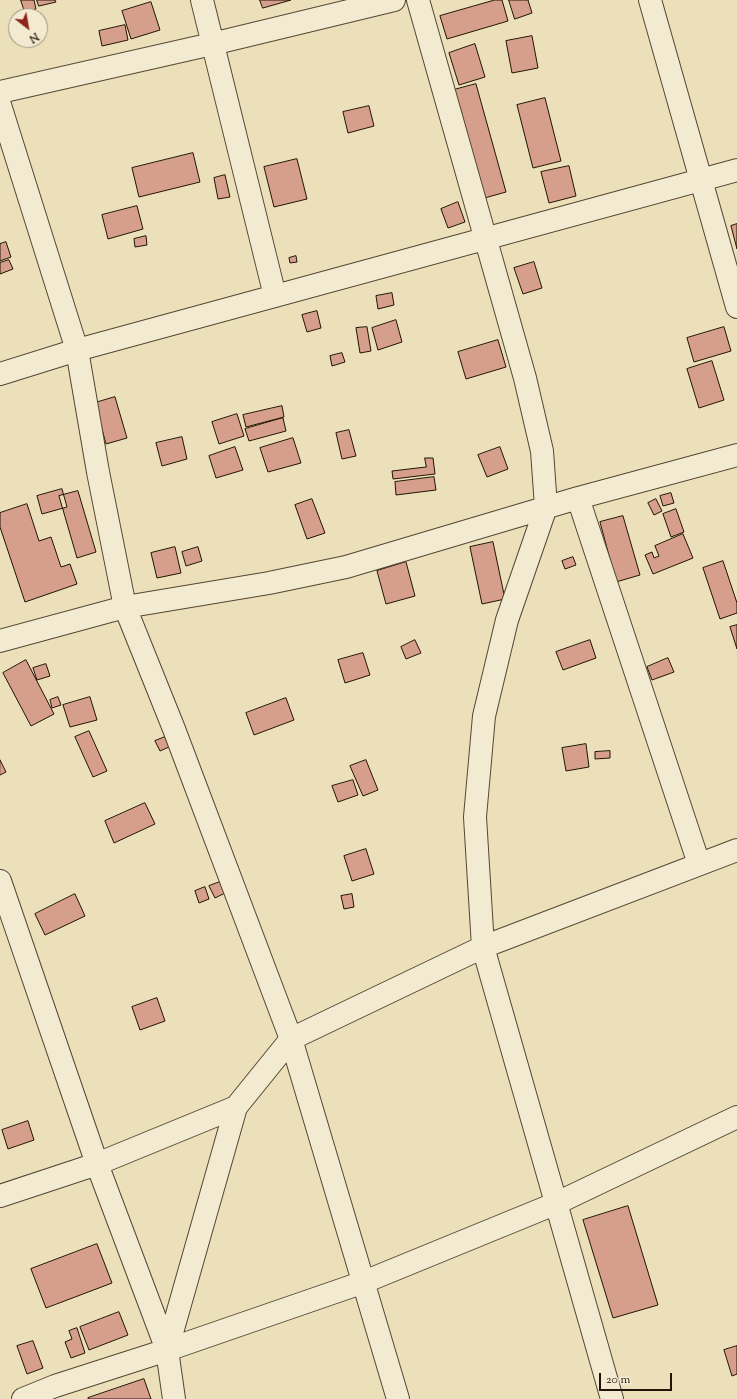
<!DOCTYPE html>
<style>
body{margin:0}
#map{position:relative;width:737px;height:1399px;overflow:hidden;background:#ebe0ba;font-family:"Sorts Mill Goudy",serif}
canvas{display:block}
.north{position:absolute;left:8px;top:8px;width:40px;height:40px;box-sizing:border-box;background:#f2ebd2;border:1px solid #9f9580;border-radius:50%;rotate:149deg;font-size:11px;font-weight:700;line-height:16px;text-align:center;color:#231304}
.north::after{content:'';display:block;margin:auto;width:14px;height:18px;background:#8f2418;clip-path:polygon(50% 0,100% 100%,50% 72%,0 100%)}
.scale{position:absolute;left:599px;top:1373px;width:73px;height:18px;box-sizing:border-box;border:2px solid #231304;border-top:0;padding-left:5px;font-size:12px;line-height:14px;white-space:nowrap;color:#231304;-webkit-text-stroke:3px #f2ebd2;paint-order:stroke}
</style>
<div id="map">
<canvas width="737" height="1399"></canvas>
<div class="north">N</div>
<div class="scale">20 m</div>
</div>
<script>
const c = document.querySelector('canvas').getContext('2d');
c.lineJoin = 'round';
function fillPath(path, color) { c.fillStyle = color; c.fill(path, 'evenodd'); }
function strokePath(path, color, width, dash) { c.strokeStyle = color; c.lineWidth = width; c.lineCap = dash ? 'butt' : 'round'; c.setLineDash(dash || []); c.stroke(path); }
const building = new Path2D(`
 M21,0H34L36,9L25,12Z
 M37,0H55L56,2L39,6Z
 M260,0H291L263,8Z
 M495,0H502L508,21L447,39L440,16Z
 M509,0H528L532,13L515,19Z
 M151,2L160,30L131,39L122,11Z
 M125,25L128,40L102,46L99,31Z
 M532,36L538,68L512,73L506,41Z
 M475,44L485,77L459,85L449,53Z
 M476,84L506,192L481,199L450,91Z
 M545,98L561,161L533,168L517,105Z
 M369,106L374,126L348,133L343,112Z
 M193,153L200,182L139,197L132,168Z
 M297,159L307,199L274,207L264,167Z
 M569,166L576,196L549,203L541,172Z
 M225,175L230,197L218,199L214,178Z
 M458,202L465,222L448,228L441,209Z
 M137,206L143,229L108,239L102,215Z
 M737,224V249L731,226Z
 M146,236L147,245L135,247L134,239Z
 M6,242L11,257L0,261V244Z
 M296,256L297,262L290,263L289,258Z
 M9,260L13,269L0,274V263Z
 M534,262L542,288L523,294L514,268Z
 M392,293L394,305L378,309L376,296Z
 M317,311L321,328L307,332L302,315Z
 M396,320L402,342L378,350L372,328Z
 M367,327L371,351L360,353L356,328Z
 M724,327L731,351L694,362L687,338Z
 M498,340L506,367L466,379L458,352Z
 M342,353L345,362L332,366L330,356Z
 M712,361L724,400L699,408L687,369Z
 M115,397L127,438L106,444L95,403Z
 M282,406L284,417L246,427L243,415Z
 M237,414L244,436L219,444L212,422Z
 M283,418L286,431L249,441L245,429Z
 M349,430L356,456L342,459L336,433Z
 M182,437L187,459L162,466L156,443Z
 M293,438L301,463L268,472L260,448Z
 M235,447L243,470L216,478L209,456Z
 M500,447L508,469L487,477L478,455Z
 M425,458H433L435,474L393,479L392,471L426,467Z
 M434,477L436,490L396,495L395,482Z
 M62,489L67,507L42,514L37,496Z
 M78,491L96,552L77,558L59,496Z
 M671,493L674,503L663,506L660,496Z
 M312,499L325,533L307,539L295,505Z
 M656,499L662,511L654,515L648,503Z
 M27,504L39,541L51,537L61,567L70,564L77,584L25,602L0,527V513Z
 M676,509L684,532L671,537L663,514Z
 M623,516L640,575L616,582L600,522Z
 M683,534L693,558L653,574L645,555L652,552L654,558L659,556L655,546Z
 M493,542L505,599L482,604L470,547Z
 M175,547L181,573L157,578L151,553Z
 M198,547L202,561L186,566L182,552Z
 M573,557L576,565L565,569L562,561Z
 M723,561L737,603V613L720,619L703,568Z
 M406,562L415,596L386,604L377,571Z
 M737,625V649L730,627Z
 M415,640L421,653L406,659L401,647Z
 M590,640L596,658L563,670L556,652Z
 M363,653L370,675L345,683L338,660Z
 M668,658L674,672L652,680L647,667Z
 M26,660L54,714L31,726L3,673Z
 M46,664L50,676L37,680L33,668Z
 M58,697L61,705L52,708L50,700Z
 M90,697L97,720L70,727L63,705Z
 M286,698L294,720L254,735L246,713Z
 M89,731L107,771L93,777L75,737Z
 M165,737L169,747L160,751L155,741Z
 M586,744L589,767L566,771L562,748Z
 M610,751V758L595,759V752Z
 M0,760L6,772L0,775Z
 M366,760L378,790L363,796L350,766Z
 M353,780L358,795L338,802L332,786Z
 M145,803L155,824L114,843L105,821Z
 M366,849L374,874L352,881L344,856Z
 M220,882L225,893L215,898L209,886Z
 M205,887L209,899L199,903L195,891Z
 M75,894L85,916L45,935L35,914Z
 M352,894L354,907L344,909L341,896Z
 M157,998L165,1021L140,1030L132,1007Z
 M28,1121L34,1140L8,1149L2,1130Z
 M628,1206L658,1305L613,1318L583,1220Z
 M97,1244L112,1283L46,1308L31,1269Z
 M119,1312L128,1335L89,1350L80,1327Z
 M77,1328L85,1353L71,1358L65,1342L72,1339L69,1331Z
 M33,1341L43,1368L27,1374L17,1346Z
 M737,1346V1374L732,1376L724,1350Z
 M144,1379L151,1399H88V1398Z`);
fillPath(building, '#d59f8b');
strokePath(building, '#231304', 1);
const minor = new Path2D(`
 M202,0L275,296
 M418,0L525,378L542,451L546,507L507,620L484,716L475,817L483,947L612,1399
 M650,0L737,307
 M0,92L212,44L394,0
 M0,105L77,350L98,472L125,607L174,729L291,1039L398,1399
 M0,374L77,350L737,170
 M578,498L699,864
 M0,641L125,607L269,583L346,567L578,498L737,455
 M0,881L97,1164L167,1350L174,1399
 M0,1196L97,1164L236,1107
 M167,1350L364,1282L557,1203L737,1117
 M23,1399L55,1386L167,1350L236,1107L291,1039L483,947L737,850`);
strokePath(minor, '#554632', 24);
strokePath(minor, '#f2ebd2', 22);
</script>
